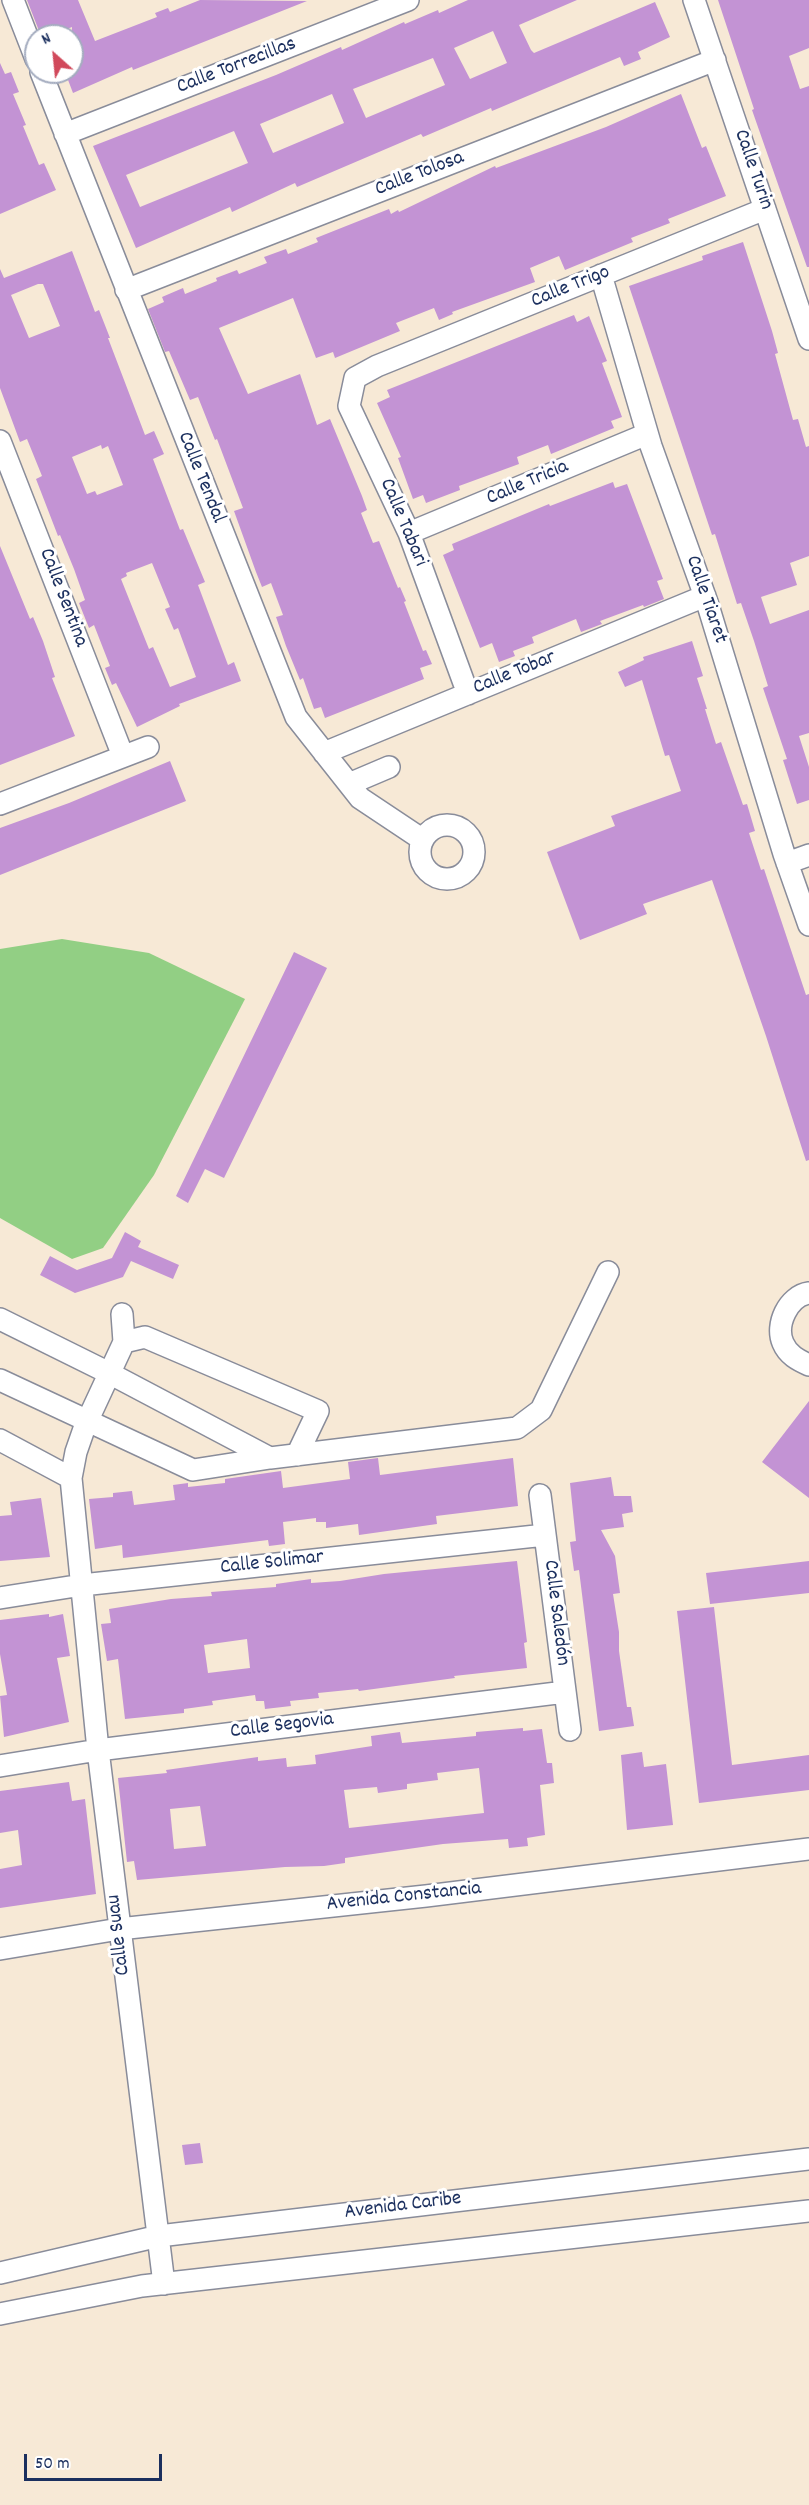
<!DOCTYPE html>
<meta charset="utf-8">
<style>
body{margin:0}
#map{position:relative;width:809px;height:2505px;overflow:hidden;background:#f7e9d6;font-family:Dekko,sans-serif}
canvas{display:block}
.north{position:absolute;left:24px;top:24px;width:60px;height:60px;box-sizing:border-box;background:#fff;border:2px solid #a4acbf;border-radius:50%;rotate:333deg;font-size:16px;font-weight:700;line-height:24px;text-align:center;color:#1b2f5e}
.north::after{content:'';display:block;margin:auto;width:21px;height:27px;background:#d1495b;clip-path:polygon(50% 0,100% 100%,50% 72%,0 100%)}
.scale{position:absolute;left:24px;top:2454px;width:138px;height:27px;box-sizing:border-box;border:3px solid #1b2f5e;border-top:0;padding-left:8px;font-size:18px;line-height:21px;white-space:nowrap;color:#1b2f5e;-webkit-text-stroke:4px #fff;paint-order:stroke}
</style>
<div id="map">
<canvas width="809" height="2505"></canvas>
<div class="north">N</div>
<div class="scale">50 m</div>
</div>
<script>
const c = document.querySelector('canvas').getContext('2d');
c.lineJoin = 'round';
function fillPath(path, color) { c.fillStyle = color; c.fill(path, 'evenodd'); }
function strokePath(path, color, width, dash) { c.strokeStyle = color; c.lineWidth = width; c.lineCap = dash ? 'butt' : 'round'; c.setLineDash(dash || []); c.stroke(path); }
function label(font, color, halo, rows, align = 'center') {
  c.font = font + ' Dekko,sans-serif'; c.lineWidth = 6; c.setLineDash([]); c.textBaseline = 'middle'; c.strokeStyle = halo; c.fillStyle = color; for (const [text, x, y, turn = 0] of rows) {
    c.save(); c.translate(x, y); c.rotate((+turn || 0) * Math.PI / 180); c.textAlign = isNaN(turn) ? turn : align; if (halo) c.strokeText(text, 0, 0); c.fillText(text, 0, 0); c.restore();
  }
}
fillPath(new Path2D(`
 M62,939L149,953L245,999L154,1175L103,1248L72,1259L0,1218V949Z`), '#92cf84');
fillPath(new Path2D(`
 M27,0H78L95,41L157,17L155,13L168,8L170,12L200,0L307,1L133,70L132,67L73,93L65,72H72V27L50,36H41Z
 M468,0H577L519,25L531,50L534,53L655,2L670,37L638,52L641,59L624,66L620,57L492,111L491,108L423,137L421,134L297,187L295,183L232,212L230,207L136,248L93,146L276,75L341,47L342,50L404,22L405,24L438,10L439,13ZM493,31L507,63L470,79L454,48ZM433,58L445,85L366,118L353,89ZM332,94L344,123L273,153L260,124ZM234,131L248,163L140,207L126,175Z
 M718,0H809V48L789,56L800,89L809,86V267H807L752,110L754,109Z
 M0,63L5,74L11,72L19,92L13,94L26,125L23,126L39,165L44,163L56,190L0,214Z
 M681,94L702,148L706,146L726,196L668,219L670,223L631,238L633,242L565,270L559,256L530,268L535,282L452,312L453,314L439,320L434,308L396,323L400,331L335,358L333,352L316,358L293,298L219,328L248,394L300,374L317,425L330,419L362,496L367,510L361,513L373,543L379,541L398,588L400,587L406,601L404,602L423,651L426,650L432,664L420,668L424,679L325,718L321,707L314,709L303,678L300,680L286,646L276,617L283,615L271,583L262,587L256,572L234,511L243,508L217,439L215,440L198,397L190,400L169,351L165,352L148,309L164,302L162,297L183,288L185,294L217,281L216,278L237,270L239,274L267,263L264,257L286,249L288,254L318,242L316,238L389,209L391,214L398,210L399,212L495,166L496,168L606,127Z
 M743,242L772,331L778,353L775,354L793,420L798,419L806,447L809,446V556L790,563L797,585L761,597L770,624L809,610V733L799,736L809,767V800L797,804L783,760L787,759L763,688L768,686L754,641L741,603L737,604L715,534L712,535L629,286L703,260L702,256Z
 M72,251L95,312L99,310L110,338H108L145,435L154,431L164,454L153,459L180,530L183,529L205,582L198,585L228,665L234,662L241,681L179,704L180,706L137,727L116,683L112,685L105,668L110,666L94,625L89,628L79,603L85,600L74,569L60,535L58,536L36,479L42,476L27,439L20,442L0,388V269L4,278ZM38,284H43L60,326L29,338L11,295ZM101,445L102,449L108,446L123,485L97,495L95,491L87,494L72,457ZM152,563L170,607L165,609L174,630L178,628L196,677L170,687L153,647L149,649L121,579L127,576L126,573Z
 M574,315L577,322L589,316L607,361L602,363L622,417L611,421L614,428L551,454L548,445L517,457L519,464L459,486L460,490L426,503L423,495L413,499L398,458L401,457L377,403L390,397L387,390Z
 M613,482L615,488L627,484L663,579L657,581L664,599L644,607L643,605L600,621L602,624L581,632L576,619L532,637L534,643L513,651L515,656L499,662L492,643L480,648L443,555L454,550L452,544L549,504L550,506Z
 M0,546L30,619L33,617L43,641L55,677L52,678L75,736L0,765Z
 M692,641L703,676L697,678L707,709H705L716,744L721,742L743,805L747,804L755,831L749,833L761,870L764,869L806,995L809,994V1160L806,1161L766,1036L712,880L643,904L647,914L580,940L547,852L615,826L611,816L681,791L669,755L665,756L642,680L625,687L618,672L644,660L643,657Z
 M170,761L186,801L0,875V828L69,803Z
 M294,952L327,968L224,1178L205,1169L188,1203L176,1196Z
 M125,1232L141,1241L138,1247L179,1265L173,1279L131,1261L123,1277L75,1293L40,1275L50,1256L77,1270L112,1258Z
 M809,1401V1498L762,1462Z
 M378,1458L380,1475L513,1458L518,1506L436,1516L437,1524L359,1535L358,1524L326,1528V1522H316V1518L283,1522L285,1544L269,1546L268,1540L123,1558L122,1545L95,1549L89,1499L113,1497V1493L132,1491L134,1505L175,1500L173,1485L188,1483V1487L225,1483V1479L281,1471L283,1488L350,1479L348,1462Z
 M611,1477L614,1496H631L633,1512L622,1514L624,1527L601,1530L615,1556L620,1593L613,1594L619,1632V1651L627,1707H631L634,1726L599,1731L579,1570L574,1571L570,1542L576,1541L570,1483Z
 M41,1498L50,1557L0,1561V1516L12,1515L10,1502Z
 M517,1561L527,1642L524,1643L527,1668L454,1676L455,1678L359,1691L358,1689L318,1693L319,1698L290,1701L291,1706L265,1709L264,1701H256L255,1695L212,1701L213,1705L184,1709V1713L125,1719L118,1659L107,1661L101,1624L111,1623L109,1609L171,1599L212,1596L211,1592L276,1587V1584L311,1579V1583L340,1581L384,1574ZM247,1639L250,1668L208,1673L204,1645Z
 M809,1561V1593L710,1604L706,1573Z
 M714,1607L732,1765L809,1755V1790L699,1803L677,1611Z
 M49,1614V1617L63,1614L70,1656L57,1658L69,1722L4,1737L0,1696L7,1695L0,1654V1620Z
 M523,1728V1731L542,1729L547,1763H552L554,1783L540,1785L545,1835L527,1838L528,1846L509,1848L508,1839L443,1844L345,1858V1863L324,1866L285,1867L137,1880L134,1861L127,1862L118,1778L167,1773L166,1770L258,1757V1761L286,1758L287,1767L316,1764L315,1755L372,1746L371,1736L400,1732L402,1743L476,1736V1732ZM479,1768L484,1813L349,1828L344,1790L377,1787L378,1793L407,1789V1784L438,1780L437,1773ZM200,1806L206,1846L174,1849L170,1809Z
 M642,1752L644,1767L666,1764L673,1825L627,1830L621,1755Z
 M69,1782L72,1801L85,1799L96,1894L0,1908V1869L22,1865L18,1830L0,1833V1791Z
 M200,2143L203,2163L185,2165L182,2145Z`), '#c393d4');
const minor = new Path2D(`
 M13,0L36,59
 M694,0L809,339
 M41,72L296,717L360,798L423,840
 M65,134L408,0
 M601,275L651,446L707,602L784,854L809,925
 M126,290L715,60
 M0,441L123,756
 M409,533L647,434
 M468,694L409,533L349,406L355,378L377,366L765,209
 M324,753L705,596
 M349,784L389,767
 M0,804L148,747
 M420 852a27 27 0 1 1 54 0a27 27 0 1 1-54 0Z
 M787,863L809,855
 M809,1293C788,1296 775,1325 783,1343C788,1355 798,1360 809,1365
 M122,1314L124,1342L85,1426L76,1452L71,1478L98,1750L164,2284
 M0,1319L109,1373L270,1458
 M124,1342L145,1337L318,1411L297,1455
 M0,1380L193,1470L270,1458L517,1428L541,1410L608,1272
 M0,1440L71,1478
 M540,1495L570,1730
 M0,1598L82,1585L545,1535
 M0,1766L98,1750L565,1692
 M0,1949L119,1929L426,1896L809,1849
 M0,2273L159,2236L809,2159
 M0,2314L142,2286L809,2211`);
strokePath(minor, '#898c9a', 24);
strokePath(minor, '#fff', 21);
label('21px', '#1b2f5e', '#fff', [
 ["Calle Torrecillas",237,67,-21],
 ["Calle Turin",752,170,71],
 ["Calle Tolosa",420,175,-21],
 ["Calle Trigo",571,288,-22],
 ["Calle Tendal",200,478,68],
 ["Calle Tricia",528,484,-23],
 ["Calle Tabari",402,523,67],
 ["Calle Sentina",62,598,69],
 ["Calle Tiaret",705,600,71],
 ["Calle Tobar",515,674,-22],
 ["Calle Solimar",272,1564,-6],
 ["Calle Saledón",555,1613,83],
 ["Calle Segovia",282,1727,-7],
 ["Avenida Constancia",404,1898,-6],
 ["Calle Suau",120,1935,-97],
 ["Avenida Caribe",403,2207,-7]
]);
</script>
